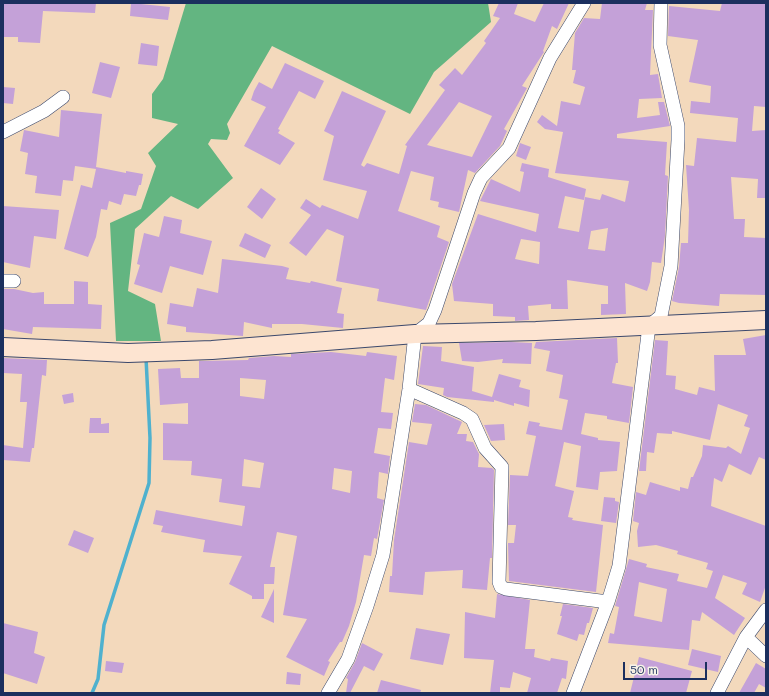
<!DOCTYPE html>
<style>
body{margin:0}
#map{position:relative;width:769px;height:696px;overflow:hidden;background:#f3d9bc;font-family:Mali,sans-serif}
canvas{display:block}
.frame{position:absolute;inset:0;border:4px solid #1b2f5e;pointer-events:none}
.scale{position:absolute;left:623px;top:662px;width:84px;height:18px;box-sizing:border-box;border:2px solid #1b2f5e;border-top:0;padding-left:5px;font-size:12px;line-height:14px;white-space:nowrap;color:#1b2f5e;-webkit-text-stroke:3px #f7f3e8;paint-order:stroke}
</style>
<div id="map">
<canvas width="769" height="696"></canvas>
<div class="frame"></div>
<div class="scale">50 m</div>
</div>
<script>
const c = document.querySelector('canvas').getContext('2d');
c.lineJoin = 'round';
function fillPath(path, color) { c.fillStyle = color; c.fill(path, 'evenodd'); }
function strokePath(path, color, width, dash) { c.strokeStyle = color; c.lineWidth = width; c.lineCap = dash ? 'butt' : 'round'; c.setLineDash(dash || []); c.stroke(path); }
fillPath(new Path2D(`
 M186,3H488L491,22L434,72L410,114L272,46L227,124L230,133L227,140L211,139L208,144L233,178L198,209L171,196L135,229L128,291L155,304L161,341H116L110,223L141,209L156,166L148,153L178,124L152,118V94L163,79Z`), '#63b581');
strokePath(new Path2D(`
 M92,693L98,679L104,625L149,483L150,438L146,358`), '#4fb1ce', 3.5);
fillPath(new Path2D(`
 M3,3H96L95,13L43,11L40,43L18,42V37H3Z
 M131,3L170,7L168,20L130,16Z
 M499,3H518L514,14L535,22L544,3H569L557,29L552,26L543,51L544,52L522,86L527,88L504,129L507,131L500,146L475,173L468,170L459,212L438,207L439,202L430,200L434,177L411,171L398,211L440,226L437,237L449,242L426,310L377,301L379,289L336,281L344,236L327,229L306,256L289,243L311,215L300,208L306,199L320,208L322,205L358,219L367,191L323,180L334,136L324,131L342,91L386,111L361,165L364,167L367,163L399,174L407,146L405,145L445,90L439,85L455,68L462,75L486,43L484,41L500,18L493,16ZM459,102L492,116L472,157L427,145Z
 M602,3H647L645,10H653L650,75L658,74L662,98L639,99L637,118L660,115L658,102H664L670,126L617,134V138L667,142L665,175L668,176L665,236L661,263L652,262L650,282L647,291L625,283L626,314L601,315V304H608V286L567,280L568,309H551V304L528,306L529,320L515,321V317L493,316V304L454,301L452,284L478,214L536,232L539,214L480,201L491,179L520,192L524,172L520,171L522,163L549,169L548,177L586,189L584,200L565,196L558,228L579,232L585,197L600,200L602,194L625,202L629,181L555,173L563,132L545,129L537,122L542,115L557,126L561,101L580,105L585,87L573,83L576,70H572L575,33L584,18L600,19ZM608,228L605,251L588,249L591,231ZM521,239L540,242L539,264L515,259Z
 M722,3H766V107L754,106L752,131L766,130V198H757L758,179L731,177L734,219H745L744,237L766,238V295L720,294L719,306L679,303L672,301L679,267L681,243H688L689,210L686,165L694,166L697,138L736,142L738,118L690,113L691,101L710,103L711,86L689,82L698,40L668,36L669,6L720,11Z
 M141,43L159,46L157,66L138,64Z
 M100,62L120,67L111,98L92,93Z
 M285,63L324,81L315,99L299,91L278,129L280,130L278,133L295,143L280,165L244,146L266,107L251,100L254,91L259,82L272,89Z
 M3,87L15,88L13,104L3,103Z
 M61,110L102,114L96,167L126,173V171L143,174L141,185H139L136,196L124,194L121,205L109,201L107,210L101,209L96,237L88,257L64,249L81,185L92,188L96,169L75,166L73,181L63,180L61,196L35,193L37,176L25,174L28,153L20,151L24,130L59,137Z
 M520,143L531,147L526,160L516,156Z
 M261,188L276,199L262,219L247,207Z
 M3,206L59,210L56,239L34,236L30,268L3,262Z
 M164,216L182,220L180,233L212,241L203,275L170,266L162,293L134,284L140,265L137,264L144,233L159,237Z
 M245,233L271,245L265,258L239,246Z
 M222,259L282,266L289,268L286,279L310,283L311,281L342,288L337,313L344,314L343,328L302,324H272V328L244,322L243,336L186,332V327L167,324L170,303L193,307L197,288L218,293Z
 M74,281L88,282V304L102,305L101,329L33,327L32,334L3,329V289H14L33,293L44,292V304H74Z
 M766,335V460L759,457L751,475L729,464L722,482L714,478L711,506L766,526V585L760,602L742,594L747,583L723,575L715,598L745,618L734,635L702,612L700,621L692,620L689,650L608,643L610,633L614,634L619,607L615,606L629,559L647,564L646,567L679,574L677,581L707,588L713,571L706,569L708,563L677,554L678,551L656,545L638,547L637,531L639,523L633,521L636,492L646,495L650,482L680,491V487L688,489L691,477H693L702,456L703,445L726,448L728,446L741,454L750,428L744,426L748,415L718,404L710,440L672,431V434L657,433L654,453L647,452L646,471H639L655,340L668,341L666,375L676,376L675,389L697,395L699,387L715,391L714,355H746L743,339ZM639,582L667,589L662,622L634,616Z
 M617,338L618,363H616L612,383L633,387L629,423L607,419V416L585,413L581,434L598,438V440L620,442L617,471L600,472L598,490L576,487L581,446L564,442L555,486L574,491L568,517L573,518L572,520L603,525L596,592L509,581L508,543H514L516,525H508L510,475L528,476L536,436L526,434L529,421L540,423L539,426L562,430L568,400L559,398L563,375L546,371L550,351L534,348L536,342Z
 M511,342L532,343L531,364L502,363L503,359L478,362L462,361L459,343Z
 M423,346L442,347L441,361L474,367L472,391L492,397L499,374L521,380L519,387L530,390L529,407L514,403V406L494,400V402L447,397L443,395L444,388L418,384Z
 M331,352L366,356L367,352L397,356L394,380L385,378L381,412L393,413L391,429L378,428L374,453L390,456L388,474L379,472L377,498L384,500L377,539L374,538L371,556L364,555L356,602L349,626L342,642H340L328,661L330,662L324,676L286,657L307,619L283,615L297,536L277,532L270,567H275L274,584H264V599H252V596L229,584L242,556L203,552L205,540L161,532L163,526L153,524L156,510L242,526L245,506L219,502L222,479L191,475L192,461L163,460V423L188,424V403L160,405L158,369L180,368L181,378H199V361L248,360L249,358L274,356L291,357V354ZM240,378L266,380L264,399L240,396ZM244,459L264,463L260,488L242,486ZM334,468L352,471L350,493L332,489Z
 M3,358L47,360L46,376L42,375L34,448H32L30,462L3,460V445L23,448L27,402H20L22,374L3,373Z
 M73,393L74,402L64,404L62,395Z
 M415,404L426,405L462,422L457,434H467L466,441L473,442L479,454L478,467L492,468L494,470L492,558H490L487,590L462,588L463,570L425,572L423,595L389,592L390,576H392L394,540L409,442L427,445L432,424L412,422Z
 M90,418H101V424L109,423V433H89Z
 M504,424L505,440L491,441L484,425Z
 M604,497L615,498V501L619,502L616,523L601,521Z
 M74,530L94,538L88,553L68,545Z
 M274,589V623L261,617Z
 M497,594L530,600L525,649H535L534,657L550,661L551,658L568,661L566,679L562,678L557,693H527L531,678L513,672L510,688L500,687V693H490L494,660L464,658L465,612L495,618Z
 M563,604L593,608L589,623H587L584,635L579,634L577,641L557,634L562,616H560Z
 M3,623L38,632L34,653L45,657L37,684L3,673Z
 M416,628L450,634L443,665L410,659Z
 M362,643L383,654L374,671L364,666L350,693H346L348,679L346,678L355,662Z
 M692,649L721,656L718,672L688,665Z
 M639,657L692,671L686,693H630Z
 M106,661L124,663L122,673L105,671Z
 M756,663L766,669V688L759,684L754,693H739Z
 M287,672L301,674L300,685L286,684Z
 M381,680L421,690L420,693H377Z`), '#c4a1d8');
const street = new Path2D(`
 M3,132L44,111L63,97
 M3,281H14
 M409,389L463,413L472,419L485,448L502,467L499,582L501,587L506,589L608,602
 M746,637L766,656
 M328,693L348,659L367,606L383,555L409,389L415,334L429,323L435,310L474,193L481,178L509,148L550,58L584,3
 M573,693L608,602L619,566L649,326L661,316L671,266L678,140V126L660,45L661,3
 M717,693L746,637L766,610`);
const secondary = new Path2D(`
 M3,347L128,353L212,350L415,334L536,331L766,320`);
strokePath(street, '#3b486c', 14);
strokePath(secondary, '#3b486c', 20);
strokePath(street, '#fff', 13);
strokePath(secondary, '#fde4d1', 18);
</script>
